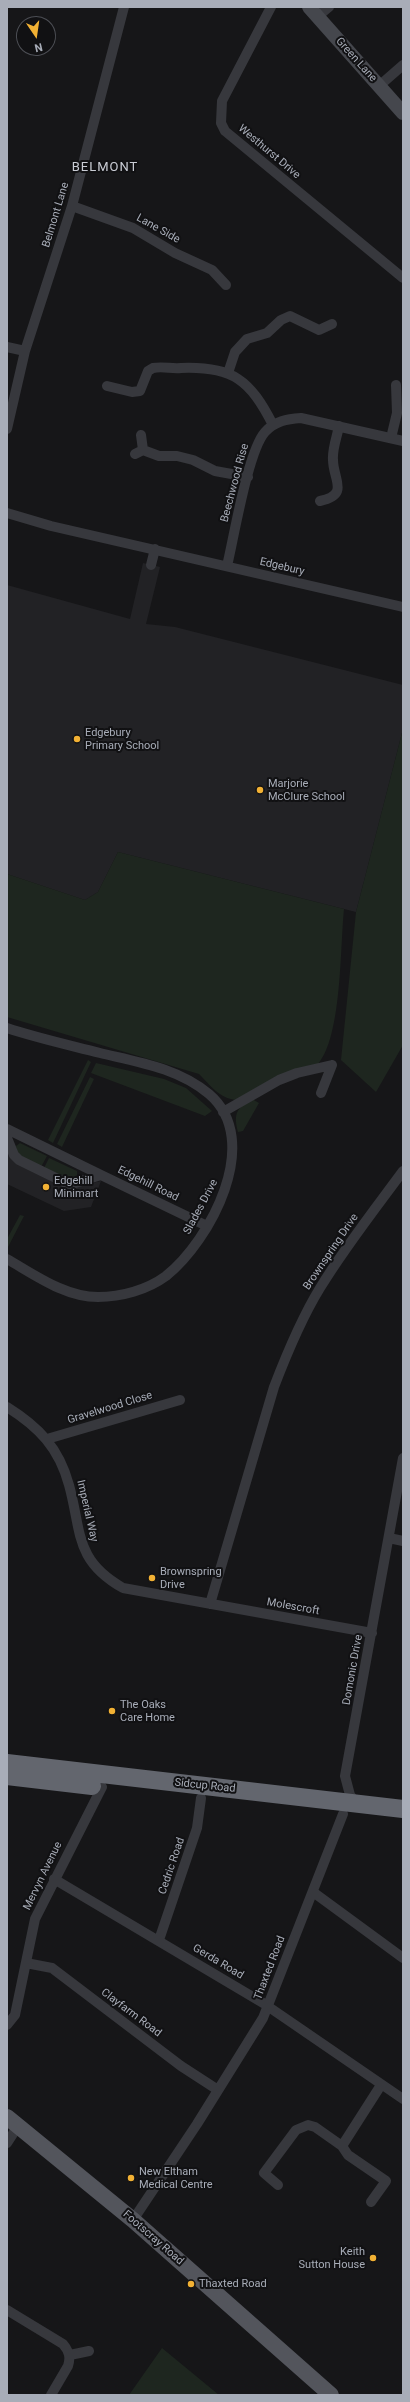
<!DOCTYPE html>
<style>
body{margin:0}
#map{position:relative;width:410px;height:2402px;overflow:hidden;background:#161618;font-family:Roboto,sans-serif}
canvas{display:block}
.frame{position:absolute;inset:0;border:8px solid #a8adb8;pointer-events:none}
.north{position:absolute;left:16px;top:16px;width:40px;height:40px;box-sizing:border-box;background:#111113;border:1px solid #4d4f55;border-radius:50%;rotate:167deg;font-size:11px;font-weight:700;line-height:16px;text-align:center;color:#a8adb8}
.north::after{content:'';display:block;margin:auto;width:14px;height:18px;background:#f2b134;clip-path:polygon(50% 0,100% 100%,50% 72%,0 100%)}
</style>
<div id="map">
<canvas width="410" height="2402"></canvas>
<div class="frame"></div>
<div class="north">N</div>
</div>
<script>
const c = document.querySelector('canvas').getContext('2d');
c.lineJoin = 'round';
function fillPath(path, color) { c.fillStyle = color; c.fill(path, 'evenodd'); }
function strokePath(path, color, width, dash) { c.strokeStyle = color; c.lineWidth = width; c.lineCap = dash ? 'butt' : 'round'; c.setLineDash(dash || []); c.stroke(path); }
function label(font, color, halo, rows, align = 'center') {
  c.font = font + ' Roboto,sans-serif'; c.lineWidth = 4; c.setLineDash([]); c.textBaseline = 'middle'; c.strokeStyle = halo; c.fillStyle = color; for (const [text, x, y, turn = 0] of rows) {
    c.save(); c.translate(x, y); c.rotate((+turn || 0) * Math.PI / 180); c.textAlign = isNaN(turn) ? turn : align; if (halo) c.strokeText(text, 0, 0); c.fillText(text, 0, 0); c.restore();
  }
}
fillPath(new Path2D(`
 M143,563L160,567L146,624L175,627L403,685V729L356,912L118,852L98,892L85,900L7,874V585L130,619Z
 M7,1147L69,1188L101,1181L91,1207L64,1211L7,1184Z`), '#222225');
fillPath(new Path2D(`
 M403,729V1045L376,1092L341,1060L356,912Z
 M118,852L344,909C340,948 342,1036 318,1064C313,1070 248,1094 236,1100C219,1098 211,1086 199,1074L7,1017V874L85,900L98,892Z
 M88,1060L91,1062L53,1143L48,1140Z
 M96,1063L164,1079L186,1088L212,1111L205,1116L91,1073Z
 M90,1077L94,1079L62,1147L57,1144Z
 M252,1099L259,1103L243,1131L238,1132C233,1113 237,1108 252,1099Z
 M20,1143L47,1156L41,1167C32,1162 17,1158 16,1146Z
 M49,1158L77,1171V1175C68,1184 53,1173 44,1168Z
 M20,1215L24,1216L7,1249V1239Z
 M162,2348L219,2395H129Z`), '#1e261f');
strokePath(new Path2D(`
 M271,7L222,101L221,123L225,131L403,278
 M317,17L329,7
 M379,86L403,65
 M72,206L133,228L175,253L212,270L226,285
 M7,347L25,351
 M228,373L235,352L247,339L267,333L281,320L290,316L319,330L332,324
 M107,386L132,392L140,391L148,371L153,368C163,366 171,369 181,368C233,366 250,380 273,425
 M7,429L25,351L72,206L124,7
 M141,435L143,450
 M391,438L397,413L396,385
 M135,454L143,450L159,456H177L193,460L215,471L248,477
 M320,501C350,495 333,479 333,460C332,449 337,437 339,426
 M7,513L51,526L403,607
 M151,565L155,549
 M227,566C234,537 248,451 265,432C275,421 287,419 301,418L403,441
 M7,1028C37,1038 69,1045 100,1053C138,1062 178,1068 209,1094C264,1141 210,1241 166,1276C147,1290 121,1297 98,1297C65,1297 35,1275 7,1259
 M321,1093L332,1065
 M223,1112L279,1080L297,1073L332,1065
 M7,1129L101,1175L72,1184L66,1183L19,1160L14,1155L7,1138
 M101,1175L207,1226
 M7,1407C39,1427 59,1448 69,1485C82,1532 74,1560 123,1588L372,1633
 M47,1439L180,1400
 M389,1538L403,1541
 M210,1604L274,1387C287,1353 301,1319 320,1288C345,1247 375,1209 403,1171
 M357,1804L350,1795L345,1776L403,1458
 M54,1879L263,2003L403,2099
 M313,1892L403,1958
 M159,1940L197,1828L201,1798
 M26,1963L52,1968L181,2066L218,2090
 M7,2025L15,2015L35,1919L102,1787
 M7,2143L18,2126
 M342,2146L381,2085
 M278,2185L264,2173L296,2130L308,2125L315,2127L342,2146L348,2155L386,2181L371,2202
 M133,2220L197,2124L263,2018L343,1814
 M7,2310L63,2344C69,2351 71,2357 68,2366L51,2395
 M70,2355L89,2351`), '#37383d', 10);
strokePath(new Path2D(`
 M309,7L403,113`), '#45474d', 14);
strokePath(new Path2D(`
 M7,2117L133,2220L331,2395`), '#53555c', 16);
strokePath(new Path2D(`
 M7,1763L403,1809
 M7,1776L92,1786`), '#63666e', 18);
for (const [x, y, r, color] of [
 [77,739,4,"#f2b134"],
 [260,790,4,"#f2b134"],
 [46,1187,4,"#f2b134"],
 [152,1578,4,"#f2b134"],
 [112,1711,4,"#f2b134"],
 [131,2178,4,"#f2b134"],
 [373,2258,4,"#f2b134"],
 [191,2284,4,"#f2b134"]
]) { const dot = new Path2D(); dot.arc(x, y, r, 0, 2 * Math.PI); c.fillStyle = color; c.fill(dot); strokePath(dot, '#111113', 1.5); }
label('11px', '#a8adb8', '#111113', [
 ["Green Lane",356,60,48],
 ["Westhurst Drive",269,152,40],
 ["Belmont Lane",56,215,-73],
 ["Lane Side",158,229,29],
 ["Beechwood Rise",235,483,-75],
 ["Edgebury",282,567,13],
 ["Edgehill Road",148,1184,26],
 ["Slades Drive",201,1207,-62],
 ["Brownspring Drive",331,1252,-56],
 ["Gravelwood Close",110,1408,-17],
 ["Imperial Way",87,1511,77],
 ["Molescroft",293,1607,10],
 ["Domonic Drive",353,1670,-80],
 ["Sidcup Road",205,1786,6],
 ["Cedric Road",172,1866,-71],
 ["Mervyn Avenue",43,1876,-64],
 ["Gerda Road",218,1962,31],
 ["Thaxted Road",270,1968,-69],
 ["Clayfarm Road",131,2013,37],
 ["Footscray Road",153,2238,41]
]);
label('11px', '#a8adb8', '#111113', [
 ["Edgebury",85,733],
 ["Primary School",85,746],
 ["Marjorie",268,784],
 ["McClure School",268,797],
 ["Edgehill",54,1181],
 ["Minimart",54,1194],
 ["Brownspring",160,1572],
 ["Drive",160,1585],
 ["The Oaks",120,1705],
 ["Care Home",120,1718],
 ["New Eltham",139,2172],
 ["Medical Centre",139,2185],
 ["Keith",365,2252,"right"],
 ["Sutton House",365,2265,"right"],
 ["Thaxted Road",199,2284]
], 'left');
c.letterSpacing = '1px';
label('13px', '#c9ccd4', '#111113', [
 ["BELMONT",105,168]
]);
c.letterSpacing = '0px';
</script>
